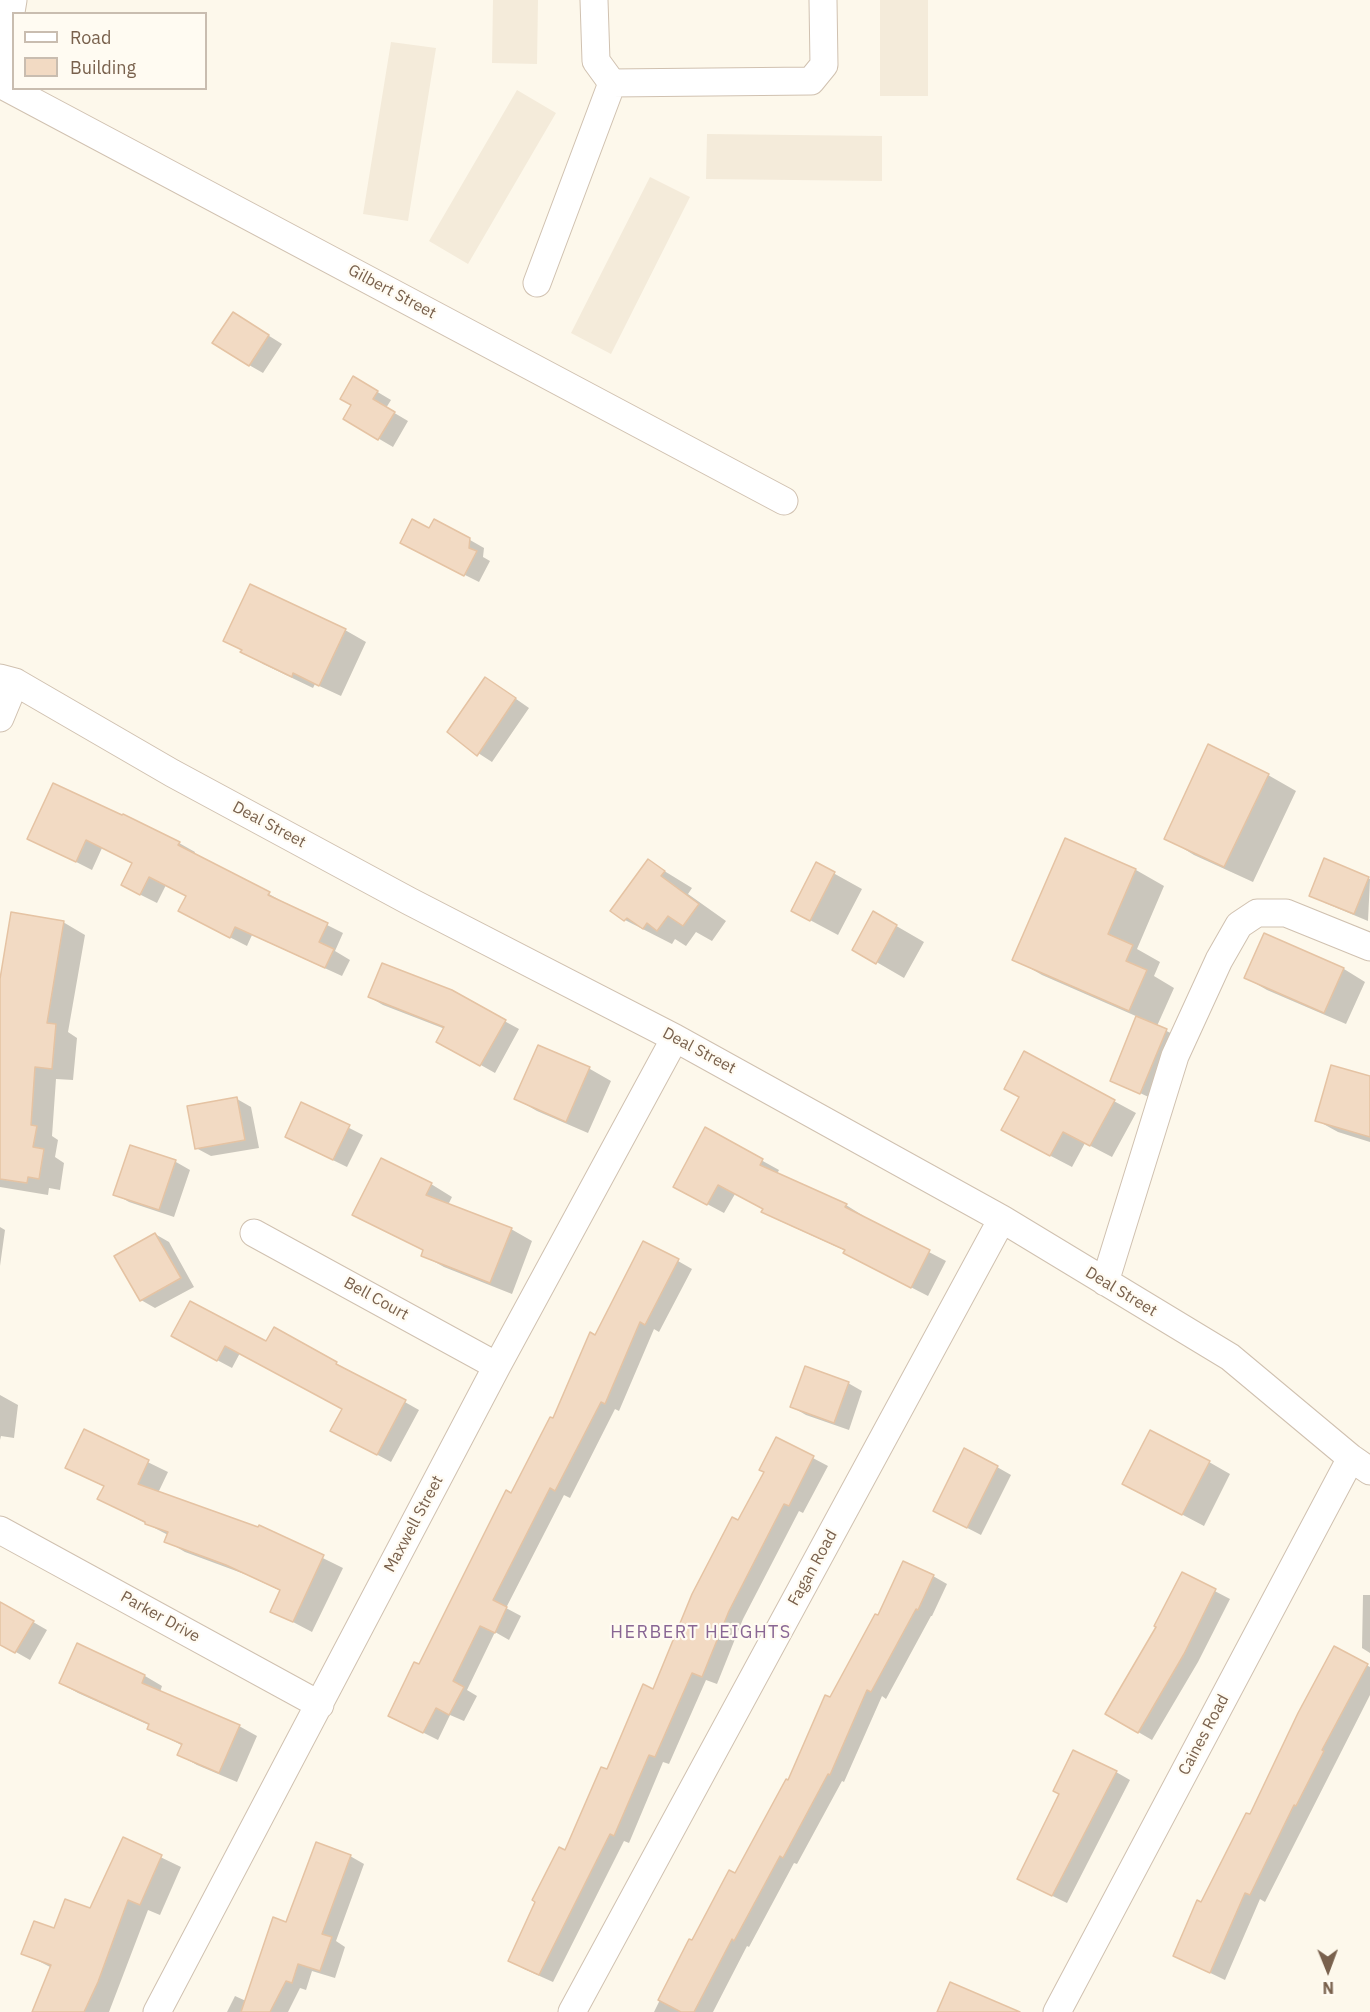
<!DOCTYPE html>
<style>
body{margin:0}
#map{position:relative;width:1370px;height:2012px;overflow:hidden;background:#fdf8eb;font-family:"IBM Plex Sans",sans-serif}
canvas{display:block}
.legend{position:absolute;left:12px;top:12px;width:195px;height:78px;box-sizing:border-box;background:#fffbf2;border:2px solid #c9bdb0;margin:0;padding:8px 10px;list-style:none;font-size:18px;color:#79614d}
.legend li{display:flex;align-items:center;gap:12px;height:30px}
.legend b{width:30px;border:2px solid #c9bdb0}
.north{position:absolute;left:1298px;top:1940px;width:60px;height:60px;-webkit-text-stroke:4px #fffbf2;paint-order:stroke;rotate:179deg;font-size:16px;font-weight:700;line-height:24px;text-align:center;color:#79614d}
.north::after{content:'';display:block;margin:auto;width:21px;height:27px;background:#79614d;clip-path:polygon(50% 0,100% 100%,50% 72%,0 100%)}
</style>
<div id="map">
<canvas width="1370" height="2012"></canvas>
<ul class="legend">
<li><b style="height:8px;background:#fff"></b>Road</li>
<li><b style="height:16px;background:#f2dac3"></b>Building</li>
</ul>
<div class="north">N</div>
</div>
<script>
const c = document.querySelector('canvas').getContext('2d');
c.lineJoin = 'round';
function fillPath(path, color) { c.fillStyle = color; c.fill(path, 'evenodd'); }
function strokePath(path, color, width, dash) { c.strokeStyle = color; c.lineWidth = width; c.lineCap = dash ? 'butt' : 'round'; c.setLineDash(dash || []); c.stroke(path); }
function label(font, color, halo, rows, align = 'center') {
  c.font = font + ' "IBM Plex Sans",sans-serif'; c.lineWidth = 4.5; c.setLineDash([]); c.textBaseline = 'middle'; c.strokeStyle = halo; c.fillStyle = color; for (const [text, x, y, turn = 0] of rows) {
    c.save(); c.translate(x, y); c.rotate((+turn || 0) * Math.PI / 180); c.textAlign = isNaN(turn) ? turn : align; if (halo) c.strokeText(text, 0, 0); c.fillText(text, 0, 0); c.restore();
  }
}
fillPath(new Path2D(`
 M493,0H538L537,64L492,63Z
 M880,0H928V96H880Z
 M391,42L436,48L408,221L363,214Z
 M517,90L556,113L468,264L429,241Z
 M707,134L882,136V181L706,179Z
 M650,177L690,197L611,354L571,333Z`), '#f4ebda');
fillPath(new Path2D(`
 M247,322L282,344L263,373L249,365Z
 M354,378L391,400L386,408L408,421L393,447L345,419L353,405Z
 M470,540L484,548L483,557L490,561L479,582L415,550Z
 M345,630L366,642L341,696L315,684L313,688L263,664L225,640Z
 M499,687L529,708L492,762L461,742Z
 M1268,775L1296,791L1253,882L1194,855L1166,838Z
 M54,785L179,843L195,852L194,855L269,894L285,903V904L343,933L335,951L350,960L342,976L252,935L247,946L196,920L187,896L166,885L157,903L139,894L133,864L102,848L92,870L29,838Z
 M1066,840L1136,870L1164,886L1137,949L1160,962L1154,976L1174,988L1157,1026L1180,1038L1155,1100L1112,1080L1138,1017L1042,975L1014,959Z
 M1325,860L1370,879L1368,921L1325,903L1311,895Z
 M648,861L692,888L688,894L726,921L712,941L696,932L686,946L675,939L672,944L625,920Z
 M817,864L862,889L838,935L793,911Z
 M874,913L924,942L904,978L854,949Z
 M63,922L85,935L68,1032L77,1038L73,1080L56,1079L52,1136L58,1140L55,1157L64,1163L60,1190L49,1188L48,1195L0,1187V987Z
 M1265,935L1344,969L1365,982L1346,1024L1267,990L1246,978Z
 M451,992L519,1029L495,1073L438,1041L445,1029L383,1005L369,997Z
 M539,1047L590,1069L611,1081L588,1133L537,1111L516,1099Z
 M1025,1053L1136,1113L1112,1157L1085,1143L1072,1167L1024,1142L1021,1097Z
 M1370,1078V1142L1338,1132L1316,1120Z
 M237,1099L251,1107L259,1148L211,1156L196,1148Z
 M302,1104L363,1135L347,1167L300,1144Z
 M705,1129L779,1170L777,1174L846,1205L862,1215V1217L946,1261L928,1296L862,1262L846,1251L780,1221L763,1211L764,1209L735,1194L724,1213L692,1196Z
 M131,1147L176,1162L190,1170L174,1217L129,1202L115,1194Z
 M431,1184L452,1197L448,1205L511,1229L532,1241L512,1294L444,1267L422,1255L424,1250L375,1226Z
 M0,1227L5,1230L0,1266Z
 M155,1234L169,1242L194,1287L155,1308L141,1300Z
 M678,1261L692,1269L659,1332L654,1329L619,1411L615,1409L570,1498L564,1495L506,1608L521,1616L509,1640L495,1632L467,1690L477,1696L464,1721L450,1715L438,1740L404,1723L419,1666L553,1420L596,1336Z
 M275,1329L419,1410L391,1462L346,1438L343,1409L240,1353L232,1368L187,1344L267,1343Z
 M848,1383L862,1391L849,1430L806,1415L792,1407Z
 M0,1395L18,1405L14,1438L1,1436L0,1440Z
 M84,1431L168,1472L158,1493L259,1529L260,1527L343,1568L312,1632L272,1611L281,1591L247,1575L185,1552L166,1541L168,1535L99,1499L105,1487L67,1468Z
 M777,1439L828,1466L803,1513L799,1511L743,1619L717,1684L706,1680L669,1764L663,1762L629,1843L624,1841L553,1982L524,1969L510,1961L607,1771L654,1691L765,1472Z
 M1209,1462L1230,1474L1204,1526L1145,1495Z
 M997,1467L1011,1475L981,1535L948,1518Z
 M1182,1574L1230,1599L1198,1662L1152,1740L1107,1714L1158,1626Z
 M933,1576L947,1584L932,1616H931L886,1699L882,1696L844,1782L842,1781L797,1864L794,1863L749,1947L747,1946L713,2012H654L689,1941L692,1942L736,1875L788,1782L831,1699L879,1617Z
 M1363,1595H1370V1653L1362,1648Z
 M0,1603L47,1630L30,1660L0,1643Z
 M1334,1648L1370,1667V1695L1265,1902L1260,1899L1225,1980L1175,1956L1250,1816Z
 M145,1676L162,1686L160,1692L239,1726L257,1736L237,1782L197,1765L179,1755L183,1746L149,1728L151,1726L78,1693L60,1683Z
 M1116,1772L1130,1780L1067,1903L1032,1886L1060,1794Z
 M123,1839L181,1867L160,1915L148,1910L109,2012H34L52,1968L23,1953L55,1930L91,1910Z
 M350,1856L364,1864L336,1941L345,1947L335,1978L312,1971L306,1990L300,1988L288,2012H227L235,1996L246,2001L286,1924Z`), '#0003');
const building = new Path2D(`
 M233,312L269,335L249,366L212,343Z
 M353,376L378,391L373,399L395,412L378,440L343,419L351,405L340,399Z
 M412,519L429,528L434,519L470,538L469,548L477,551L464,576L400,543Z
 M250,584L346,629L319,686L293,673L292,677L240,652L242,650L223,641Z
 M485,677L516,698L477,756L447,732Z
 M1208,744L1269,774L1224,867L1164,839Z
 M53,783L122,815L123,814L180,842L178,845L270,892L268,895L328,923L319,942L334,949L325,968L235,927L230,938L178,911L186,896L149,877L140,895L121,885L132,863L86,840L76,862L27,839Z
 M1065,838L1136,869L1108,934L1133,945L1126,961L1147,970L1129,1011L1012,960Z
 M1324,858L1369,877L1354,914L1309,896Z
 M648,859L665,871L661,876L699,904L683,926L668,916L657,931L647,923L643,929L627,918L624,921L610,911Z
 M816,862L835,872L810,921L791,911Z
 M873,911L897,925L876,964L852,950Z
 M11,912L64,921L47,1023L56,1024L52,1069L35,1067L31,1125L37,1126L33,1147L44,1149L39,1179L28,1177L27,1183L0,1179V979Z
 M1264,933L1344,968L1324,1013L1244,978Z
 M382,963L452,990L506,1020L480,1066L436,1042L444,1027L368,997Z
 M1136,1016L1167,1029L1140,1094L1110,1081Z
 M538,1045L590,1067L566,1122L514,1099Z
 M1024,1051L1115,1100L1090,1146L1063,1132L1050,1156L1001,1130L1019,1097L1004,1089Z
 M1331,1065L1370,1076V1137L1315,1121Z
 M237,1097L245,1140L195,1149L187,1106Z
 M301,1102L350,1125L333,1160L285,1137Z
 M705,1127L763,1159L760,1165L847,1204L845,1207L930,1250L911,1288L843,1253L845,1250L761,1212L763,1209L718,1185L707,1205L673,1187Z
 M130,1145L176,1160L159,1210L113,1195Z
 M381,1158L432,1183L426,1195L512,1228L490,1283L421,1256L423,1250L352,1215Z
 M155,1233L181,1278L140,1301L114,1256Z
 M643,1241L679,1259L645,1325L640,1322L605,1404L601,1402L555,1491L550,1488L493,1600L507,1607L495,1633L480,1626L453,1681L464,1687L449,1715L436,1708L423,1733L388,1716L414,1662L419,1664L506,1490L511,1493L550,1417L553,1418L590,1332L595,1335Z
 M190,1301L266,1341L274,1327L337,1362L336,1364L406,1400L377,1455L330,1431L342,1409L225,1346L217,1361L171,1336Z
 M805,1366L849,1382L834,1423L790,1407Z
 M84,1429L149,1460L138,1484L258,1527L259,1525L324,1555L293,1622L270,1612L280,1590L226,1565L164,1542L168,1532L145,1524V1522L97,1499L104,1486L65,1468Z
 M1150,1430L1210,1461L1182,1515L1122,1484Z
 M776,1437L814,1456L789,1506L784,1504L729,1611L702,1677L692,1673L655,1757L649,1755L614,1836L610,1834L539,1975L508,1961L535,1902L532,1900L559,1847L565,1850L601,1767L607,1769L643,1684L653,1689L692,1594L732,1517L738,1520L764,1472L759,1470Z
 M964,1448L998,1466L967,1528L933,1511Z
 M903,1561L934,1575L918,1610L916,1609L871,1692L867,1690L830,1775L828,1774L783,1858L780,1856L734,1941L732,1939L694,2012H681L658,2000L689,1939L692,1940L729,1870L735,1873L786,1779L788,1780L825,1695L830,1697L875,1614L878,1615Z
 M1182,1572L1216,1589L1184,1654L1138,1733L1105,1714L1156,1627L1154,1626Z
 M0,1602L34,1621L15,1653L0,1645Z
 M77,1643L145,1675L142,1683L240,1725L219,1773L177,1755L182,1744L147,1729L149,1724L59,1683Z
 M1334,1646L1368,1664L1322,1750L1324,1751L1296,1806L1294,1805L1250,1895L1245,1893L1210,1973L1173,1956L1197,1900L1201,1902L1246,1813L1250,1814L1298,1713Z
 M1073,1750L1117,1771L1052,1896L1017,1879L1059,1794L1053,1791Z
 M123,1837L162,1855L140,1905L128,1900L98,1982L84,2012H32L51,1965L21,1954L34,1921L54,1928L65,1899L90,1908Z
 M316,1842L351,1855L322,1934L332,1937L320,1971L298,1964L292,1983L286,1981L270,2012H241L273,1917L286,1922Z
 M950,1982L1020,2012H937Z`);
fillPath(building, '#f2dac3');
strokePath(building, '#e5c3a3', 1.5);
const minor = new Path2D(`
 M594,0L596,61L612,83L811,81L824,65L823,0
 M0,78L13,0
 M0,84L784,501
 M537,283L612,83
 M0,678L15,682L172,773L409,901L675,1038L1002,1219L1230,1357L1351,1458L1370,1471
 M0,718L15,682
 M254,1233L497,1366
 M1105,1282L1175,1056L1219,960L1239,925L1257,913H1286L1370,947
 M0,1530L320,1705
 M157,2012L497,1366L675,1038
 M572,2012L1002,1219
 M1057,2012L1351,1458`);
strokePath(minor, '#d0c1b0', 29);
strokePath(minor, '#fff', 27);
label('16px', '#79614d', '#fffbf2', [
 ["Gilbert Street",392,292,28],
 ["Deal Street",269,825,28],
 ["Deal Street",699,1051,28],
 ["Deal Street",1121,1292,31],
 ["Bell Court",376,1299,29],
 ["Maxwell Street",414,1524,-62],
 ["Fagan Road",813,1568,-61],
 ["Parker Drive",160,1617,29],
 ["Caines Road",1204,1735,-62]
]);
c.letterSpacing = '1.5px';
label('18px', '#896694', '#fffbf2', [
 ["HERBERT HEIGHTS",701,1633]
]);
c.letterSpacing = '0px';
</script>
